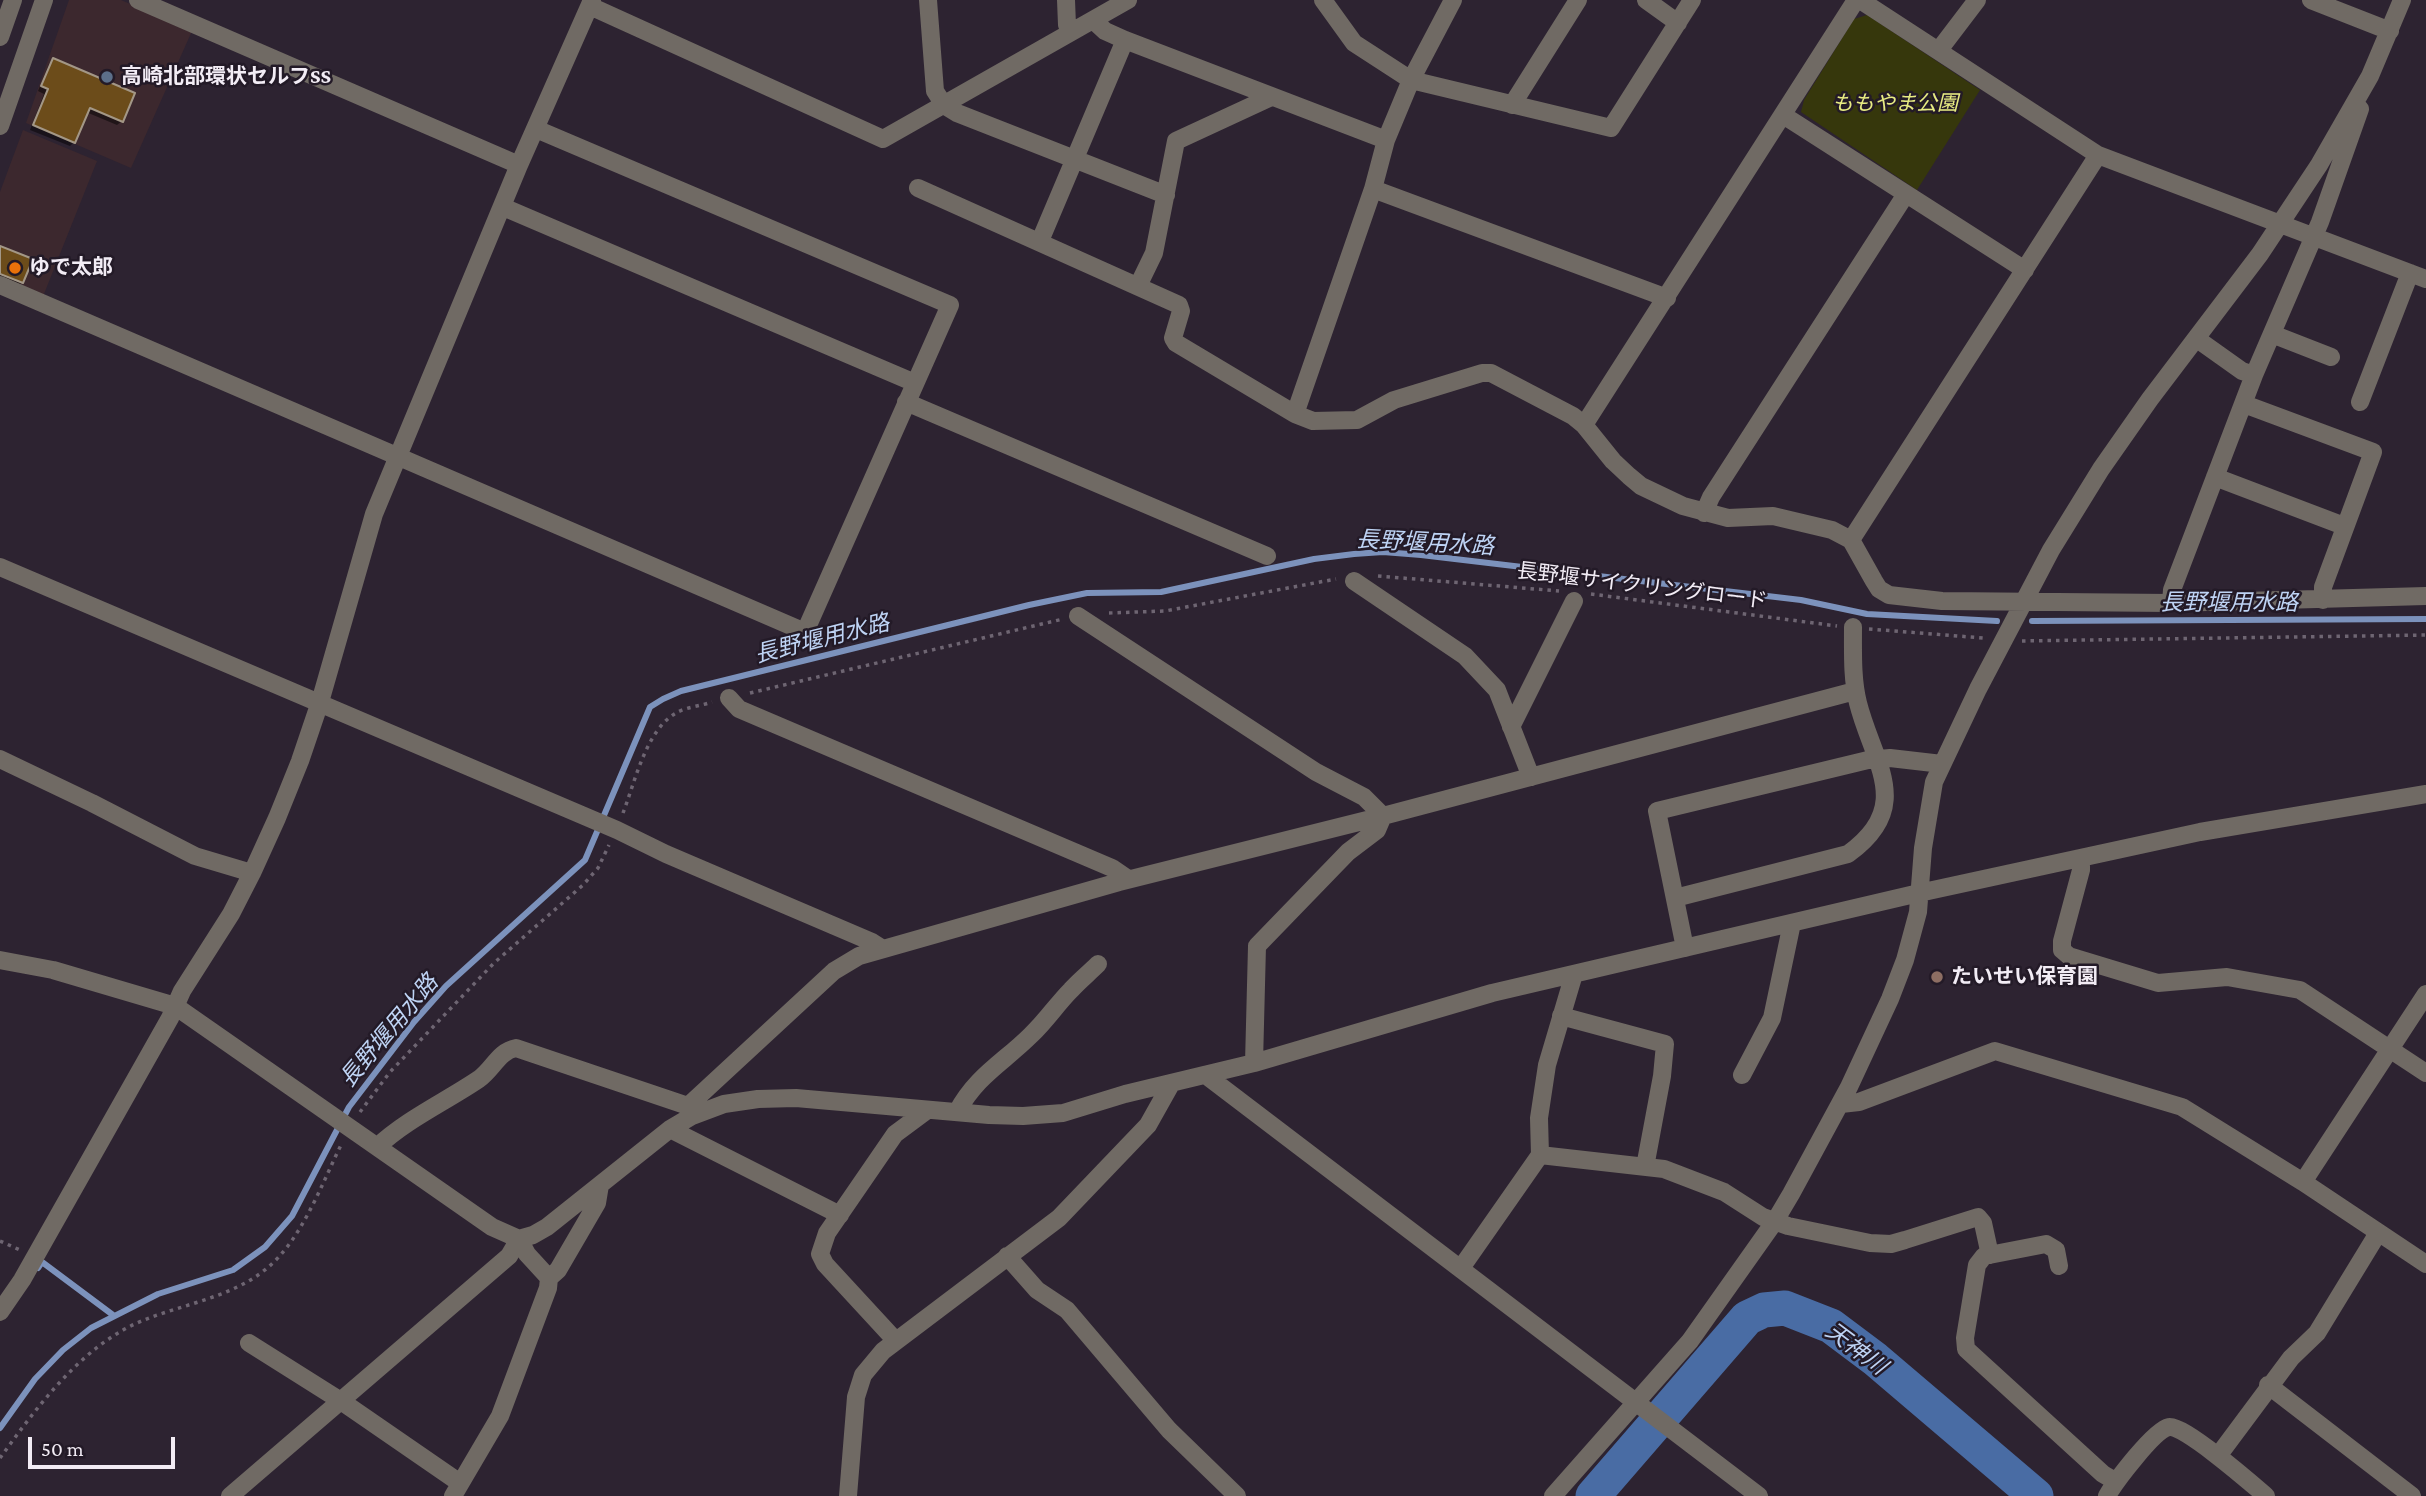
<!DOCTYPE html>
<meta charset="utf-8">
<style>
body{margin:0}
#map{position:relative;width:2426px;height:1496px;overflow:hidden;background:#2d2331;font-family:"Crimson Pro",serif}
canvas{display:block}
.scale{position:absolute;left:28px;top:1437px;width:147px;height:32px;box-sizing:border-box;border:4px solid #f2ecf5;border-top:0;padding-left:9px;font-size:21px;line-height:24px;white-space:nowrap;color:#f2ecf5;-webkit-text-stroke:5px #231a27;paint-order:stroke}
</style>
<div id="map">
<canvas width="2426" height="1496"></canvas>
<div class="scale">50 m</div>
</div>
<script>
const c = document.querySelector('canvas').getContext('2d');
c.lineJoin = 'round';
function fillPath(path, color) { c.fillStyle = color; c.fill(path, 'evenodd'); }
function strokePath(path, color, width, dash) { c.strokeStyle = color; c.lineWidth = width; c.lineCap = dash ? 'butt' : 'round'; c.setLineDash(dash || []); c.stroke(path); }
function label(font, color, halo, rows, align = 'center') {
  c.font = font + ' "Crimson Pro","Noto Sans JP",serif'; c.lineWidth = 5; c.setLineDash([]); c.textBaseline = 'middle'; c.strokeStyle = halo; c.fillStyle = color; for (const [text, x, y, turn = 0] of rows) {
    c.save(); c.translate(x, y); c.rotate((+turn || 0) * Math.PI / 180); c.textAlign = isNaN(turn) ? turn : align; if (halo) c.strokeText(text, 0, 0); c.fillText(text, 0, 0); c.restore();
  }
}
fillPath(new Path2D(`
 M69,0H121L192,31L131,168L26,123Z
 M23,130L97,161L42,299L0,280V192Z`), '#3c282e');
fillPath(new Path2D(`
 M1867,15L1980,90L1917,190L1801,112L1804,100L1854,19Z`), '#36370c');
fillPath(new Path2D(`
 M54,60L122,121L117,125L86,112L74,142L70,146L30,130L44,94L38,91L49,64Z
 M0,247L22,282L14,290L0,284Z`), '#0007');
strokePath(new Path2D(`
 M2032,621L2426,619
 M38,1268L42,1262L113,1315
 M0,1428L35,1379L63,1350L91,1328L158,1294L233,1270L265,1247L292,1216L349,1107L414,1022L446,986L585,860L650,707L663,699L681,691L1029,605L1087,593L1161,592L1314,559L1354,554L1383,552L1421,555L1801,600L1867,614L1997,621`), '#7c92bc', 6);
strokePath(new Path2D(`
 M1593,1496L1747,1318L1764,1310L1785,1308L1831,1326L1875,1359L2036,1496`), '#496ca4', 35);
const building = new Path2D(`
 M53,58L135,93L123,122L90,108L75,143L33,125L48,89L41,86Z
 M0,246L33,259L23,283L0,274Z`);
fillPath(building, '#6c4c1a');
strokePath(building, '#a39786', 2);
strokePath(new Path2D(`
 M1378,576L1559,591
 M1591,594L1837,626
 M1109,613L1165,611L1336,579
 M1869,629L1983,638
 M2022,641L2426,635
 M750,693L1063,619
 M623,813C635,782 646,730 676,713C686,707 701,706 712,702
 M360,1112L390,1072L494,963L583,885L598,868L609,845
 M0,1241L20,1250
 M0,1458C37,1407 83,1344 144,1320C184,1304 232,1297 266,1269C302,1240 322,1183 342,1143`), '#6e6572', 3.5, [3.5, 5]);
strokePath(new Path2D(`
 M138,0L519,165
 M928,0L935,91L944,105L957,113L1166,195
 M1066,0L1067,25L1071,32
 M1323,0L1354,43L1411,80L1611,128L1692,0
 M1646,0L1678,23
 M1860,0L2098,155L2426,279
 M2311,0L2390,31
 M590,6L883,139L1128,0
 M1093,20L1105,31L1125,40L1386,140
 M0,37L13,0
 M1939,50L1977,0
 M1512,105L1578,0
 M1783,115L2025,270
 M0,126L44,0
 M918,188L1179,305L1181,311L1173,338L1176,343L1295,414L1313,421L1357,420L1394,400L1482,373H1491L1573,416L1584,425L1613,461L1629,476L1641,486L1683,506L1728,518L1773,516L1832,530L1851,540L1874,581L1879,589L1889,595L1942,601L2171,603L2426,596
 M1373,189L1667,298
 M503,207L915,383
 M1040,241L1125,40
 M0,285L805,632L950,305L536,129
 M1138,286L1154,253L1176,141L1271,97
 M2272,334L2331,357
 M2197,339L2242,371L2254,375
 M906,402L1267,556
 M2360,402L2410,273
 M2244,404L2373,452L2323,587V600
 M1295,414L1373,189L1386,140L1411,80L1453,0
 M1584,425L1856,0
 M2215,477L2344,526
 M1704,513L1711,497L1906,194
 M1851,540L2098,155
 M0,567L617,830L666,854L872,942L883,949
 M1354,581L1465,656L1497,690L1531,777
 M2171,603L2172,590L2254,375L2320,222L2360,109
 M1078,616L1316,772L1364,797L1383,816L1377,830L1348,852L1257,946L1254,1063
 M729,698L739,709L1112,868L1128,879
 M1511,727L1574,601
 M0,759L92,803L195,856L252,873
 M2081,858V870L2062,941V950L2069,956L2158,983L2227,977L2300,990L2426,1073
 M1675,898L1848,854C1915,806 1873,763 1858,703C1852,679 1853,653 1853,627
 M1685,948L1657,811L1868,760L1890,758L1942,764
 M0,960L53,970L175,1006L492,1227L519,1239L533,1235L547,1227L670,1129L692,1116L724,1104L758,1099L796,1098L989,1115L1023,1116L1063,1113L1125,1094L1254,1063L1492,993L1919,893L2200,832L2426,794
 M1561,1016L1665,1044L1662,1076L1645,1167
 M1742,1075L1772,1018L1792,923
 M1207,1076L1759,1496
 M1841,1104L1859,1102L1995,1051L2182,1107L2303,1182L2426,1264
 M957,1112C976,1076 1004,1062 1031,1035C1046,1021 1057,1004 1071,990C1079,981 1089,973 1098,964
 M692,1116L688,1106L834,971L859,956L1119,882L1383,816L1855,691
 M670,1129L840,1215
 M377,1147C407,1119 445,1102 479,1079C493,1069 499,1051 516,1048L688,1106
 M1540,1155L1664,1169L1724,1192L1763,1217L1788,1226L1870,1243L1891,1244L1905,1240L1978,1217L1983,1223L1990,1255
 M2303,1182L2426,994
 M1007,1256L1037,1290L1067,1310L1169,1430L1237,1496
 M2059,1266L2056,1250L2046,1244L1984,1256L1977,1265L1965,1338L1966,1349L2103,1474L2115,1481
 M1461,1268L1540,1155L1539,1118L1547,1065L1574,974
 M549,1278L558,1270L597,1203L600,1185
 M0,1312L22,1280L170,1018L182,991L231,914L252,873L277,818L300,761L320,702L374,514L519,165L592,0
 M896,1341L825,1264L820,1254L827,1233L895,1134L926,1111
 M249,1343L341,1401L460,1483
 M2268,1385L2412,1496
 M2218,1456L2291,1358L2317,1333L2378,1233
 M230,1496L509,1256L519,1239
 M453,1496L500,1416L548,1288L549,1278L527,1254L519,1239
 M848,1496L856,1397L863,1375L883,1351L1059,1218L1148,1125L1171,1084
 M1553,1496L1690,1341L1775,1221L1791,1194L1849,1087L1890,999L1905,960L1918,912L1923,848L1934,782L1978,689L2051,550L2101,469L2150,399L2260,254L2319,165L2370,76L2402,0
 M2107,1496C2115,1482 2154,1430 2169,1427C2183,1424 2252,1484 2266,1496`), '#706a64', 18);
for (const [x, y, r, color] of [
 [107,77,7,"#5c6f8a"],
 [15,268,7,"#e8710a"],
 [1937,977,7,"#8d6e63"]
]) { const dot = new Path2D(); dot.arc(x, y, r, 0, 2 * Math.PI); c.fillStyle = color; c.fill(dot); strokePath(dot, '#231a27', 2.5); }
label('bold 21px', '#f2ecf5', '#231a27', [
 ["高崎北部環状セルフSS",121,77],
 ["ゆで太郎",29,268],
 ["たいせい保育園",1951,977]
], 'left');
label('italic 21px', '#e7eb82', '#231a27', [
 ["ももやま公園",1895,104]
]);
label('21px', '#f2ecf5', '#231a27', [
 ["長野堰サイクリングロード",1642,586,7]
]);
label('italic 23px', '#bed3f4', '#231a27', [
 ["長野堰用水路",1425,543,3],
 ["長野堰用水路",2229,603],
 ["長野堰用水路",822,639,-14],
 ["長野堰用水路",389,1031,-50],
 ["天神川",1856,1349,37]
]);
</script>
